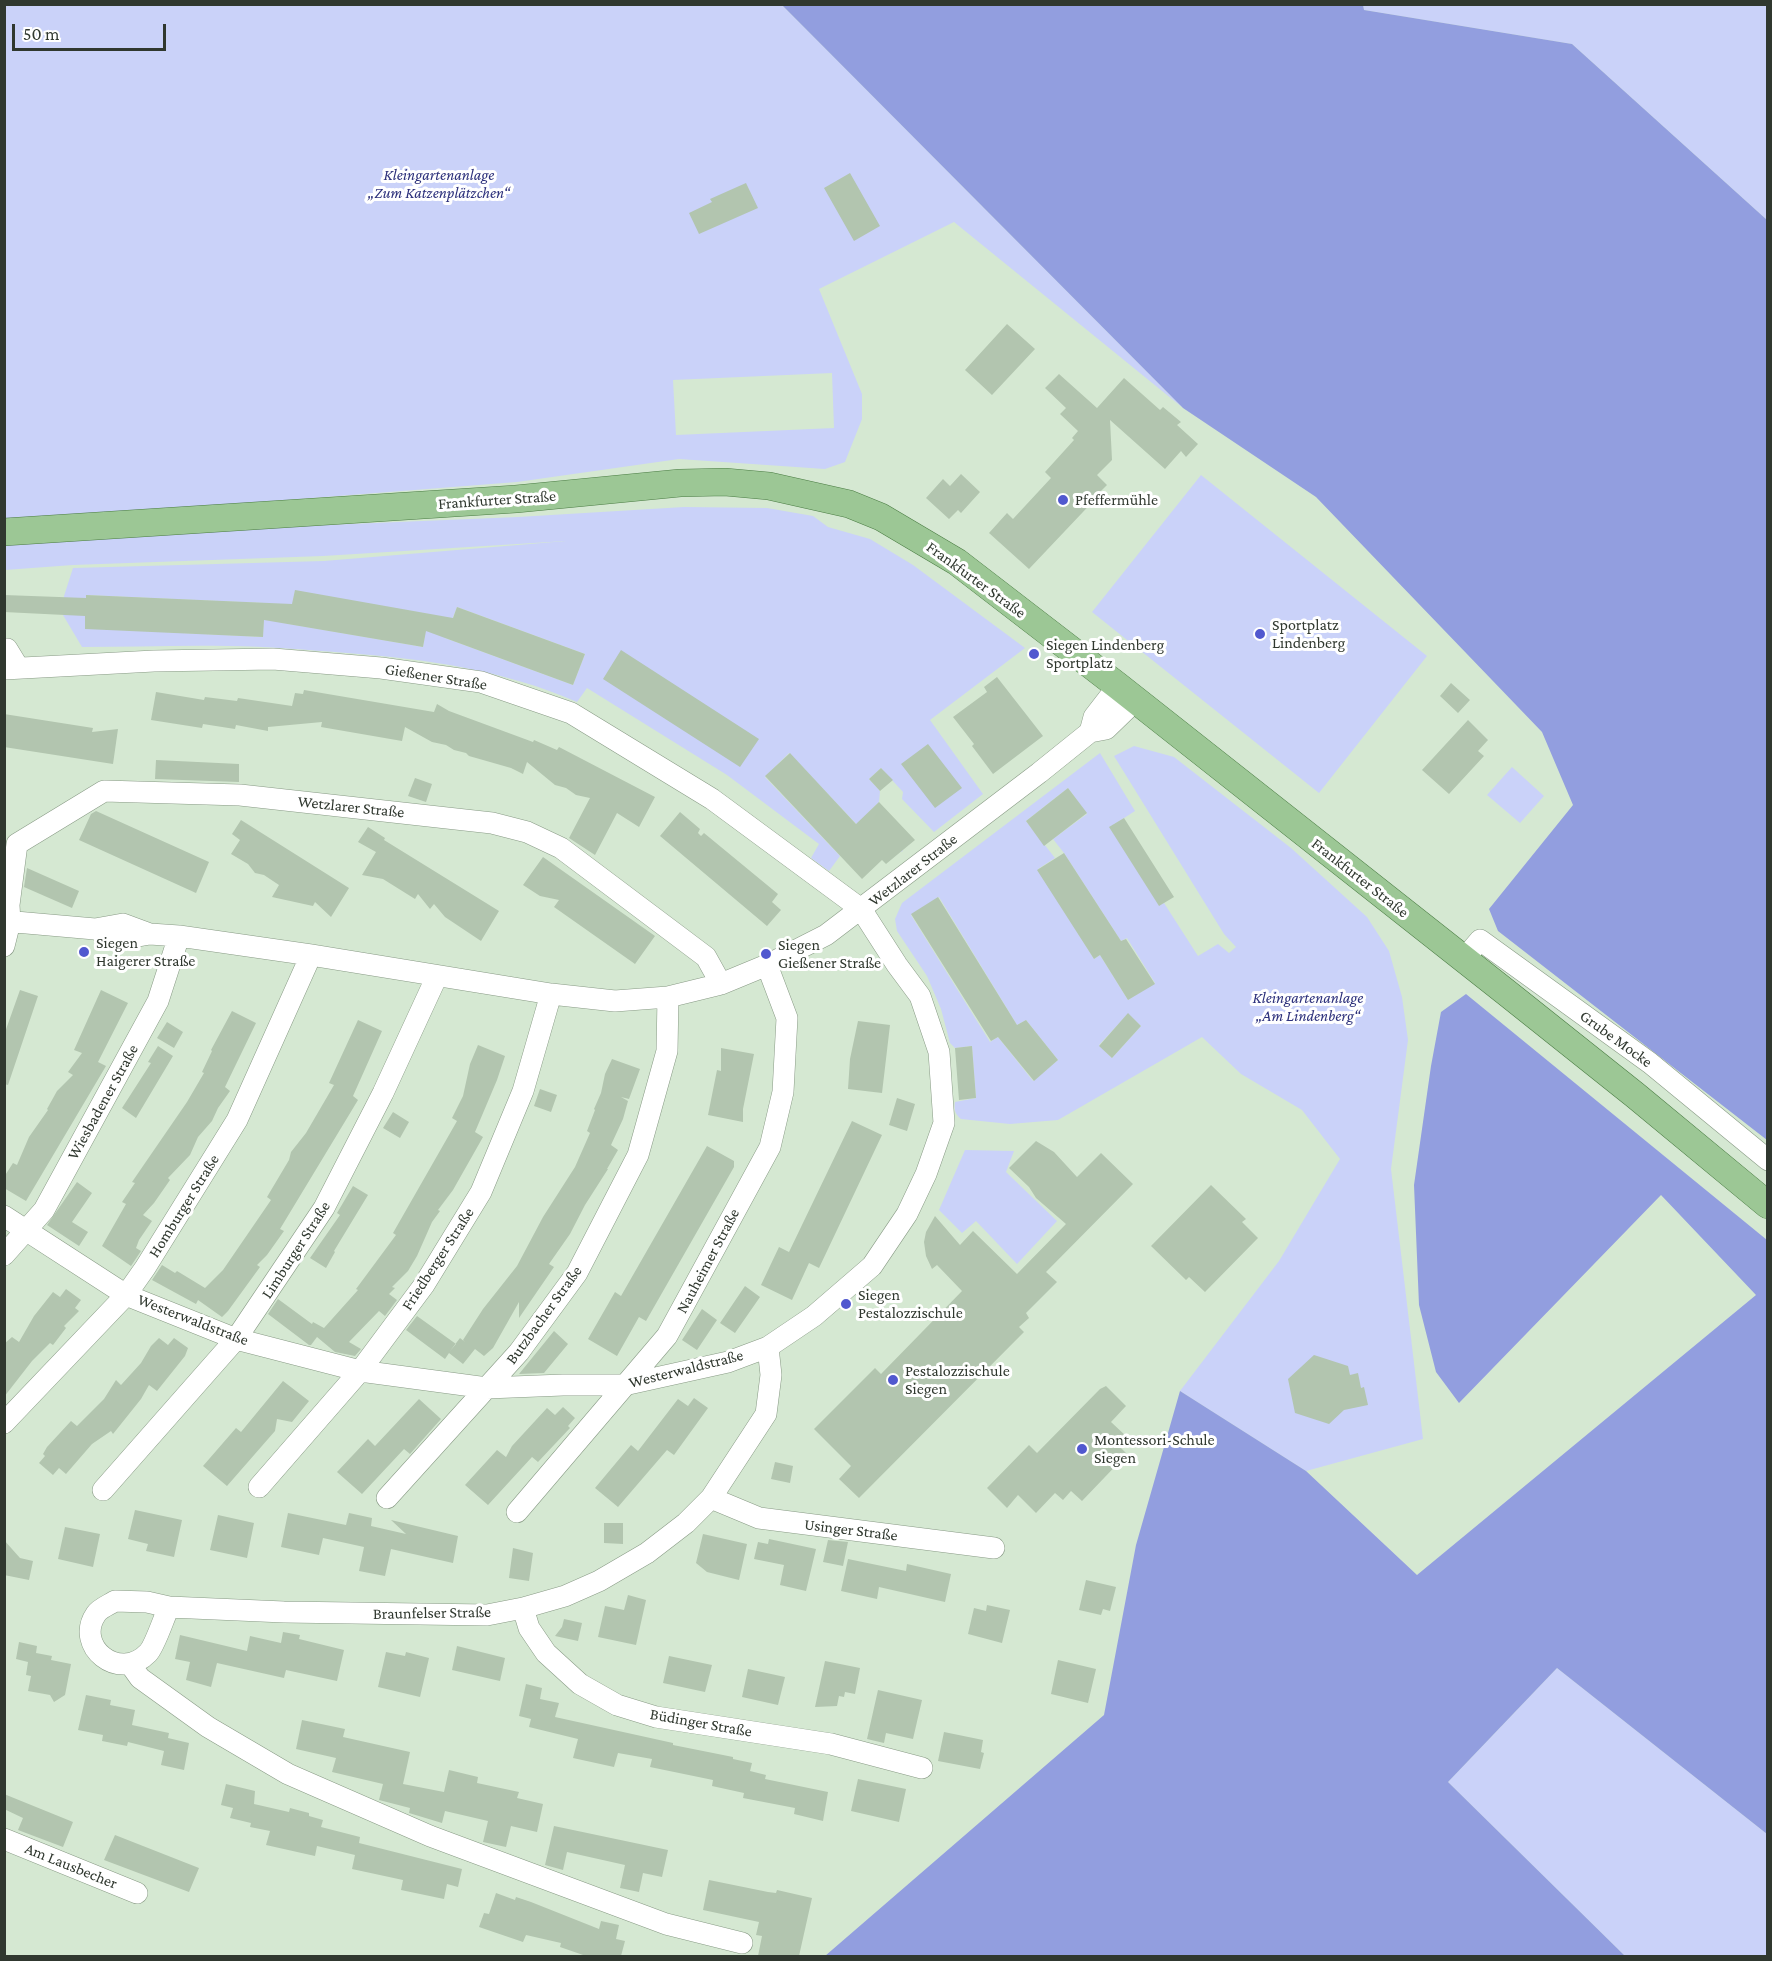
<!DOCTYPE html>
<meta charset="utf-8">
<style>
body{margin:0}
#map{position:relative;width:1772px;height:1961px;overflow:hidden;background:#d5e8d2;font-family:"Crimson Pro",serif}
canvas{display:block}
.frame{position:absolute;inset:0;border:6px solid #30382f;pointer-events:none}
.scale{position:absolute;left:12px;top:24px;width:154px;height:27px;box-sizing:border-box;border:3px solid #30382f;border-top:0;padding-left:8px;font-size:18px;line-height:21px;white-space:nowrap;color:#30382f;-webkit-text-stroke:4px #fff;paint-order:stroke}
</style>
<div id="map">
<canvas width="1772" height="1961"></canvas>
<div class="frame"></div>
<div class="scale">50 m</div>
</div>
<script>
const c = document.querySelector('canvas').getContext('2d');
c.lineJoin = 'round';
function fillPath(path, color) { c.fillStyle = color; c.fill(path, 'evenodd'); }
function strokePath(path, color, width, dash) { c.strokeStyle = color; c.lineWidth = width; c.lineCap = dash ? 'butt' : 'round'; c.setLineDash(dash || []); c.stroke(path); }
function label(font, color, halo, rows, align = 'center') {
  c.font = font + ' "Crimson Pro",serif'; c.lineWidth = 6; c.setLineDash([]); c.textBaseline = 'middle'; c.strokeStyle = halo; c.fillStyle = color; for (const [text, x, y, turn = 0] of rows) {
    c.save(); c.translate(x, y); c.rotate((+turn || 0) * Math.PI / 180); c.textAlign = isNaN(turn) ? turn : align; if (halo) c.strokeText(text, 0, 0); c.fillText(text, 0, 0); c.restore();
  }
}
fillPath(new Path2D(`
 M4,5H782L1183,408L954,222L819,289L862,394V419L845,462L825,469L679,459L517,482L5,522ZM832,373L834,428L676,435L673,380Z
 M1363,5H1767V220L1572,44L1364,10Z
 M1201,475L1427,656L1319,793L1092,612Z
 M684,507L767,508L813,516L828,527L870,539L913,565L1025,648L930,720L983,794L934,832L902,799L903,792L881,768L869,779L880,791L879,802L867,814L903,851L900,852L863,831L789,753L765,777L840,856L829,871L811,858L819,844L727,775L587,688L577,702C504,670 426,659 347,653C307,650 268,646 228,646C180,645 131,647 82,647L63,615L64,596L73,568L324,561L566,541L323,556L73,565L5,570V539L15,538L518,517ZM295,591L428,614L423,647L289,624ZM86,595L264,603L263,637L85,628ZM457,607L585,654L573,685L445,638Z
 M1134,746L1174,757L1291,848L1367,917L1389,951L1402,997L1408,1040L1391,1169L1423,1439L1306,1471L1180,1391L1279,1261L1340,1159L1302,1110L1241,1074L1202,1037L1058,1120L1010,1124L961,1119C955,1114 954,1110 955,1102L976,1098L972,1046L955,1048L950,1043L941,1009L927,976L897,931L895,919L902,903L1100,753L1135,811L1110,827L1159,905L1164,903L1198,956L1218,944L1229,953L1236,947L1224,934L1114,756ZM1068,788L1087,814L1053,839L1064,853L1121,941L1127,938L1155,983L1128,1000L1100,955L1094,959L1038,869L1055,858L1026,821ZM939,897L1017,1025L1026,1020L1058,1060L1033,1081L998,1037L990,1042L911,915ZM1128,1014L1141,1026L1112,1058L1099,1045Z
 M1512,767L1544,796L1520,823L1487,795Z
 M965,1150L1014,1151L1006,1172L1057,1221L1017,1264L976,1221L962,1233L939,1210Z
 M1557,1668L1767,1834V1956H1625L1448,1782Z`), '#cad2f9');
fillPath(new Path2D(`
 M782,5H1363L1364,10L1572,44L1767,220V1140L1498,931L1489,909L1573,805L1542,732L1316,497L1183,408Z
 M1466,994L1767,1240V1834L1557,1668L1448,1782L1625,1956H825L1104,1715L1136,1545L1180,1391L1306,1471L1417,1575L1756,1295L1661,1195L1459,1403L1436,1372L1419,1305L1414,1185L1431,1066L1441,1012Z`), '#929edf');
fillPath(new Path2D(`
 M850,173L880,226L854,241L824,188Z
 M746,183L758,208L699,234L689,213L712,202L710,199Z
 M1007,324L1035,349L992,395L965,370Z
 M1059,374L1097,408L1124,378L1160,410L1163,407L1181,422L1177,425L1198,444L1186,457L1181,451L1165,469L1110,420L1112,460L1097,475L1107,485L1099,493L1100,494L1029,569L989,533L1007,513L1013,519L1051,478L1045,472L1074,440L1072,438L1078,431L1060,414L1066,408L1045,388Z
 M961,474L980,492L961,513L958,510L949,519L926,498L943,479L950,486Z
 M295,590L453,618L457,607L585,654L573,685L426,631L423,647L264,620L263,637L85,629V616L4,612V595L86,598V595L292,604Z
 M621,650L759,739L740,767L603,679Z
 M997,677L1043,736L993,774L972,746L974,744L953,717L987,692L984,687Z
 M1451,683L1470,700L1458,713L1440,696Z
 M304,690L434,712L437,704L449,711L533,742L534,740L557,750L559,747L655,797L639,827L617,813L595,855L569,838L590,798L576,795L566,788L555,785L527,762L523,774L511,768L469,756L466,753L454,750L446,745L432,742L405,727L402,741L321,727L322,722L268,727V731L236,725L235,729L203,724L202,728L151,720L156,692L204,700L205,697L237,701L238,698L292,706L295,693L303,694Z
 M4,714L93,728L92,732L118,729L113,764L4,747Z
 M1468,720L1488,740L1478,751L1484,756L1449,794L1422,770Z
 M928,744L962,788L935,808L901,764Z
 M790,753L856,824L879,802L915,840L886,864L882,860L862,879L765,776Z
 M156,760L239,764V782L155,779Z
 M881,768L893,780L880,791L869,779Z
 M415,778L432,784L426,802L408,796Z
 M1068,788L1087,813L1044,846L1026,821Z
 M96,811L209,862L196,893L79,840L91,814Z
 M680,812L700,829L698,833L701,836L704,833L778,894L772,902L781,910L767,926L660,836Z
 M1124,818L1174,897L1159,906L1109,827Z
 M241,820L349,888L331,917L315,902L313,906L272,897L279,885L264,875L255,873L248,864L231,854L240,840L232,834Z
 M368,827L385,838L384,840L499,911L481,941L445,917L434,904L430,909L418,894L415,899L383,879L362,875L376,852L358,842Z
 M1064,853L1121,941L1126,939L1155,984L1128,1000L1100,955L1094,959L1037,870Z
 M543,857L655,936L635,964L554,907L559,900L540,896L523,885Z
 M27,868L79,891L72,908L24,887Z
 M938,897L1017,1025L1026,1020L1058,1060L1034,1081L998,1037L991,1041L911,914Z
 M20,990L38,996L8,1085L4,1084V1035Z
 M101,990L128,1003L98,1062L106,1066L26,1201L4,1188V1177L13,1163L17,1165L29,1137L48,1110L47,1109L57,1091L73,1075L68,1072L82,1053L74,1050Z
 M232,1011L256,1023L225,1087L230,1091L218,1108L212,1121L198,1137L190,1155L168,1178L170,1180L154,1203L143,1215L152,1221L139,1240L136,1248L141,1251L131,1266L102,1246L126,1204L122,1202L135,1183L132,1182L187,1102L204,1073L202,1072L212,1051L211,1050Z
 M1128,1013L1141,1026L1112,1058L1099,1046Z
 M358,1020L382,1031L353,1096L358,1100L280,1229L284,1231L267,1255L257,1265L260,1267L228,1311L222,1317L198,1300L196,1304L152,1280L162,1265L175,1273L177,1271L205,1288L223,1270L271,1200L267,1197L289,1160L291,1152L306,1133L334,1085L329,1083Z
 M858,1021L890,1025L882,1093L848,1089L850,1059Z
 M167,1022L183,1032L174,1048L157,1038Z
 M478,1045L505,1056L497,1080L475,1132L483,1137L453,1190L438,1210L440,1211L432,1222L417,1256L408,1271L392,1287L395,1288L389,1294L397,1300L385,1316L379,1311L349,1342L361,1349L355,1356L335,1352L317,1337L311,1345H309L268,1314L278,1299L312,1324L313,1322L324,1328L358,1290L356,1289L396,1235L393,1233L457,1121L452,1118L463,1096L470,1064Z
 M158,1046L173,1056L136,1118L122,1108L151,1063L148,1062Z
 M972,1046L976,1098L959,1100L955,1048Z
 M721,1048L754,1054L743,1109V1122L708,1115L717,1070L721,1071Z
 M612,1059L640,1069L629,1099L621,1097L628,1101L623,1119L611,1145L618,1150L607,1169H608L585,1205L570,1234L549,1264L554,1267L519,1318V1302L493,1348L484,1356L475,1349L463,1364L449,1353L445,1359L406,1330L417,1316L456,1344L450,1351L460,1338L465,1342L463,1340L483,1309L517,1266L543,1217L575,1167L590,1133L587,1131L595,1110L594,1109L601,1093L605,1074Z
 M540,1089L557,1095L551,1112L534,1106Z
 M897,1098L915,1104L907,1131L889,1125Z
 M393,1112L409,1122L400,1138L383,1128Z
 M852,1121L882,1135L819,1268L809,1263L792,1300L761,1285L779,1247L789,1252Z
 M1036,1141L1054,1152L1077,1177L1101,1153L1133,1184L1046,1272L1057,1282L1026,1313L1029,1318L1019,1327L1024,1332L859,1498L839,1479L851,1466L814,1429L875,1368L881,1374L962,1291L937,1265L932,1269L926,1256L924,1242L926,1232L935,1216L960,1245L973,1231L1017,1274L1066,1224L1036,1198L1029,1187L1009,1168Z
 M707,1146L734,1161V1167L646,1321L639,1317L617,1356L588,1339L615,1292L621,1296Z
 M77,1182L92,1193L72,1222L88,1232L79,1246L47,1225Z
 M1211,1185L1246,1219L1242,1222L1258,1238L1205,1292L1189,1277L1186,1280L1151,1246Z
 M353,1186L368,1195L334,1251L335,1252L326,1268L310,1258L340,1215L337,1213Z
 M745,1286L760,1297L735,1333L720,1323Z
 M66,1289L81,1300L75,1308L79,1311L64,1326L66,1328L53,1345L50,1343L32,1361L4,1397V1344L12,1337L19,1342L34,1316L53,1292L60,1297Z
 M702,1309L717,1320L697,1350L682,1340Z
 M554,1331L568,1344L544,1373L519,1374Z
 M159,1338L168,1345L174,1338L188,1348L185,1356L157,1391L149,1385L141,1399L113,1434L111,1431L92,1444L66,1474L59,1468L53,1475L39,1463L45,1456L43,1454L47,1447L71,1421L77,1426L104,1399L116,1380L121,1385L141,1363L151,1346Z
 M1314,1355L1348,1366L1350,1375L1358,1373L1361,1388L1364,1387L1368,1405L1344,1410L1329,1424L1295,1413L1288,1379Z
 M283,1381L309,1401L292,1422L277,1419L275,1431L227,1486L203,1466L236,1428L241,1432Z
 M1106,1386L1126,1406L1111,1422L1126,1436L1118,1445L1127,1454L1082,1501L1071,1491L1063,1500L1055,1493L1036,1513L1018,1495L1007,1508L987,1488L1029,1445L1037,1453L1100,1389Z
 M694,1398L708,1408L674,1455L667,1450L618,1507L595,1488L631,1445L638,1451L678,1399L688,1406Z
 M419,1399L441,1419L410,1454L404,1449L362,1494L337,1472L368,1439L375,1446Z
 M563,1407L575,1418L568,1426L570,1428L538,1462L532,1457L488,1505L465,1485L497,1450L506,1457L512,1446L547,1408L555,1415Z
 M775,1462L793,1466L790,1483L771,1479Z
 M135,1510L182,1520L174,1557L146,1551L148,1544L128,1539Z
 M288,1513L346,1525L349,1513L372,1518L371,1526L406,1534L391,1520L458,1536L453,1563L391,1549L385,1576L359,1571L364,1547L323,1538L319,1555L281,1547Z
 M218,1515L254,1523L247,1558L210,1550Z
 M604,1523H623V1544L604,1543Z
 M65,1527L100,1534L93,1567L58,1559Z
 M703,1534L747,1544L739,1580L707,1572L696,1563Z
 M769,1539L816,1549L806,1591L780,1585L784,1565L754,1559L758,1542L768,1544Z
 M4,1540L20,1558L33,1561L29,1580L4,1575Z
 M828,1540L848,1542L843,1566L823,1562Z
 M513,1548L533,1553L529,1581L509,1578Z
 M848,1559L906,1571L907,1564L951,1574L945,1602L879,1587L877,1599L841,1591Z
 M1086,1580L1116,1587L1110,1611L1103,1609L1101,1615L1079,1610Z
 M628,1595L646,1600L636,1645L598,1637L605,1606L624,1610Z
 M987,1605L1010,1610L1002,1643L968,1634L974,1608L986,1611Z
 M564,1619L582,1623L578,1641L555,1636L562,1627Z
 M283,1632L300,1635L299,1639L344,1650L337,1681L286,1670L284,1678L217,1663L211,1687L186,1680L190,1662L175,1659L180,1635L247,1651L250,1636L281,1643Z
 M19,1642L37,1646L36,1653L52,1656L51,1660L71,1664L65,1695L54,1702L50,1695L28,1691L31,1676L26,1675L28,1662L16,1659Z
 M457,1646L505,1658L500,1681L452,1670Z
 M386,1652L405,1656L406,1652L429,1658L420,1697L378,1687Z
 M669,1656L712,1665L705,1692L663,1683Z
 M1058,1660L1096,1669L1088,1703L1051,1694Z
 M825,1661L860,1668L855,1694L845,1692L844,1697L839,1696L837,1706L815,1707Z
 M748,1669L785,1677L778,1705L742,1697Z
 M526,1684L542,1688L540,1699L559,1703L555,1717L673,1743V1745L733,1757V1759L752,1763L750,1771L766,1775L765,1779L828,1792L823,1821L794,1814L795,1808L743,1798L744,1793L712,1786L713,1780L650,1767L652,1759L618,1753L614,1767L573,1758L578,1739L529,1727L531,1719L519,1716Z
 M878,1690L922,1700L913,1739L886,1733L884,1743L867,1739Z
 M86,1695L111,1700L110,1705L135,1710L132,1725L169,1733L168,1738L189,1743L184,1770L161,1765L164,1751L128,1742L127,1746L102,1741L103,1735L78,1730Z
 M302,1720L345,1729L343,1737L410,1752L403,1784L444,1792L449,1770L478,1777L477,1783L519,1792L517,1798L543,1804L537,1832L511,1826L506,1847L483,1842L488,1821L445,1811L442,1823L409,1813L410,1808L379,1800L383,1784L332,1772L336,1758L296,1749Z
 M944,1732L983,1740L981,1752L984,1753L980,1769L938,1761Z
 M858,1779L906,1789L899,1822L851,1811Z
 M226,1784L255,1791L254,1804L289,1812L290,1808L309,1813V1816L323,1820L321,1827L360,1837L359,1843L462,1869L458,1887L447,1884L444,1899L401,1890L403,1880L352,1869L355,1855L317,1846L315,1856L266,1845L270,1831L250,1827L251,1823L230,1818L233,1808L221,1805Z
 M4,1794L73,1822L63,1847L18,1830L23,1818L4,1809Z
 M554,1826L668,1850L662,1877L643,1873L639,1892L620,1888L625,1865L567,1852L563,1870L545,1865Z
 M115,1835L199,1868L189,1892L104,1860Z
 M709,1880L768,1892L776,1893L777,1890L812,1898L799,1956H758L762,1936L756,1935L759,1922L703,1910Z
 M496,1893L515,1900L516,1897L531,1902L599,1929L601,1921L619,1925L616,1939L625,1941L621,1956H586L560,1947L561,1943L526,1935L523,1942L479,1927L484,1913L489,1914Z`), '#b2c5af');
const minor = new Path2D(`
 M4,649H7L18,667
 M4,669L154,661L273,659L381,668L481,682L571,713L712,799L861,909L897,965L920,996L939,1052L944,1123L926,1174L907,1214L872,1266L814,1316L768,1347L728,1362L624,1385H563L487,1388L360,1371L236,1339L126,1295L4,1216
 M1090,732L1094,717L1118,686
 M4,921L95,929L123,924L150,934
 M95,929L121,939L150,934L179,936L311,955L551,994L615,1001L668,997L721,984L767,965L826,935L1039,773L1090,732L1106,729L1136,700
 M4,946L10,922L9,905L17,844L104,791L240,795L492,823L527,832L561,848L706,957L721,984
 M1463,960L1480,940L1650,1063L1768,1160
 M4,1255L44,1210L158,1001L179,936
 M4,1423L126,1295L145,1268L237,1120L311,955
 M259,1487L360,1371L424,1285L481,1192L523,1091L551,994
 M103,1490L236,1339L324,1208L383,1093L437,976
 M387,1498L519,1352L577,1273L638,1155L667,1051L668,997
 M711,1498L759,1518L994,1548
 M517,1512L667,1336L770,1147L783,1092L787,1018L767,965
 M115,1601L147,1602L169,1607C164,1617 155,1646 148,1653C119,1683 74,1646 96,1614C100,1608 109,1605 115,1601Z
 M169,1607L284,1612L487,1615L523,1608L565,1596L599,1581L647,1553L686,1523L711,1498L766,1414L771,1375L768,1347
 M523,1608L529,1628L546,1653L580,1684L617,1705L656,1717L831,1744L922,1768
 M130,1664L140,1678L208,1727L288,1774L430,1836L666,1924L742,1943
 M4,1839L137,1893`);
const major = new Path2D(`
 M4,532L516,499L680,483L725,482L769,486L849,504L881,517L957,562L1118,686L1507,993L1635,1095L1768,1205`);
strokePath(minor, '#889a85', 22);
strokePath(major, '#4b7c44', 28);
strokePath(minor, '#fff', 21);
strokePath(major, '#9cc795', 27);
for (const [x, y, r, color] of [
 [1063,500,6,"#5158cf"],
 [1260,634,6,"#5158cf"],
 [1034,654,6,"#5158cf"],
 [84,952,6,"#5158cf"],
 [766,954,6,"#5158cf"],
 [846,1304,6,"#5158cf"],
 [893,1380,6,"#5158cf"],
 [1082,1449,6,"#5158cf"]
]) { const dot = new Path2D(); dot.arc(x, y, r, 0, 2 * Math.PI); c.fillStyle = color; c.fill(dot); strokePath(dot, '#fff', 2); }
label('italic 16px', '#2c307b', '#fff', [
 ["Kleingartenanlage",439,175],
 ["„Zum Katzenplätzchen“",439,193],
 ["Kleingartenanlage",1308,998],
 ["„Am Lindenberg“",1308,1016]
]);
label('16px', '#30382f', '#fff', [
 ["Frankfurter Straße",497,500,-4],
 ["Frankfurter Straße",976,580,36],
 ["Gießener Straße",436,677,9],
 ["Wetzlarer Straße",351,807,6],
 ["Wetzlarer Straße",913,870,-38],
 ["Frankfurter Straße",1360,878,38],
 ["Grube Mocke",1616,1039,36],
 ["Wiesbadener Straße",103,1102,-61],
 ["Homburger Straße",184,1206,-58],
 ["Limburger Straße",296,1250,-57],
 ["Friedberger Straße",438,1259,-57],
 ["Nauheimer Straße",708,1261,-62],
 ["Butzbacher Straße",544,1315,-54],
 ["Westerwaldstraße",193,1320,21],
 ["Westerwaldstraße",686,1369,-14],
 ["Usinger Straße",851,1530,7],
 ["Braunfelser Straße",432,1613,-1],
 ["Büdinger Straße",701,1723,10],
 ["Am Lausbecher",71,1866,22]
]);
label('16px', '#30382f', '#fff', [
 ["Pfeffermühle",1075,500],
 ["Sportplatz",1272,625],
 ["Lindenberg",1272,643],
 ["Siegen Lindenberg",1046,645],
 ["Sportplatz",1046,663],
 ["Siegen",96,943],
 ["Haigerer Straße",96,961],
 ["Siegen",778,945],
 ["Gießener Straße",778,963],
 ["Siegen",858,1295],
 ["Pestalozzischule",858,1313],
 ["Pestalozzischule",905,1371],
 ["Siegen",905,1389],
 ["Montessori-Schule",1094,1440],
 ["Siegen",1094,1458]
], 'left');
</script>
